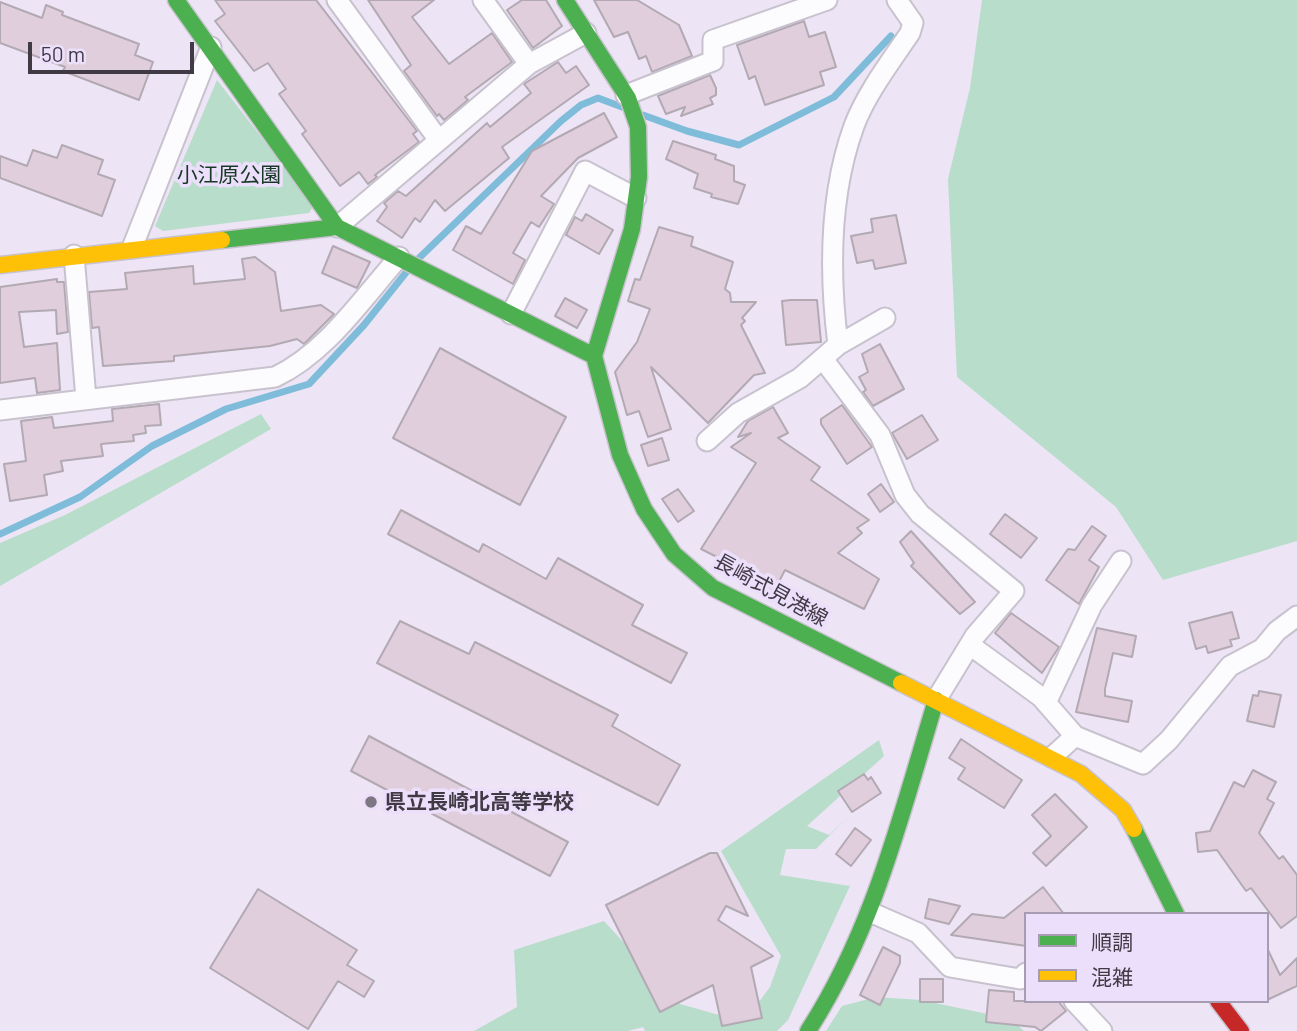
<!DOCTYPE html>
<meta charset="utf-8">
<style>
body{margin:0}
#map{position:relative;width:1297px;height:1031px;overflow:hidden;background:#ede5f5;font-family:Barlow,"Noto Sans JP",sans-serif}
canvas{display:block}
.legend{position:absolute;left:1024px;top:912px;width:245px;height:91px;box-sizing:border-box;background:#ecdffb;border:2px solid #a79db2;margin:0;padding:9px 12px;list-style:none;font-size:21px;color:#403a45}
.legend li{display:flex;align-items:center;gap:14px;height:35px}
.legend b{width:35px;border:2px solid #a79db2}
.scale{position:absolute;left:28px;top:42px;width:166px;height:32px;box-sizing:border-box;border:4px solid #403a45;border-top:0;padding-left:9px;font-size:21px;line-height:24px;white-space:nowrap;color:#403a45;-webkit-text-stroke:5px #ecdffb;paint-order:stroke}
</style>
<div id="map">
<canvas width="1297" height="1031"></canvas>
<ul class="legend">
<li><b style="height:9px;background:#4caf50"></b>順調</li>
<li><b style="height:9px;background:#ffc107"></b>混雑</li>
</ul>
<div class="scale">50 m</div>
</div>
<script>
const c = document.querySelector('canvas').getContext('2d');
c.lineJoin = 'round';
function fillPath(path, color) { c.fillStyle = color; c.fill(path, 'evenodd'); }
function strokePath(path, color, width, dash) { c.strokeStyle = color; c.lineWidth = width; c.lineCap = dash ? 'butt' : 'round'; c.setLineDash(dash || []); c.stroke(path); }
function label(font, color, halo, rows, align = 'center') {
  c.font = font + ' Barlow,"Noto Sans JP",sans-serif'; c.lineWidth = 7; c.setLineDash([]); c.textBaseline = 'middle'; c.strokeStyle = halo; c.fillStyle = color; for (const [text, x, y, turn = 0] of rows) {
    c.save(); c.translate(x, y); c.rotate((+turn || 0) * Math.PI / 180); c.textAlign = isNaN(turn) ? turn : align; if (halo) c.strokeText(text, 0, 0); c.fillText(text, 0, 0); c.restore();
  }
}
fillPath(new Path2D(`
 M982,0H1297V541L1163,580L1116,507L957,377L948,179L970,88Z
 M217,80L314,205L309,213L163,231L155,226Z
 M261,414L271,429L0,586V543L65,515Z
 M879,740L884,756L807,826L829,835L847,818L816,849H786L780,875L850,886L788,1020L777,1031H645L643,1027L628,1031H474L517,1007L514,950L604,921L680,1004L744,1022L770,987L781,956L721,851Z
 M876,997L921,1000L1011,1019L1024,1031H826L842,1006Z`), '#b8ddcb');
strokePath(new Path2D(`
 M643,115L687,131L739,145L834,97L891,36
 M418,259L561,121L581,105L598,98L622,107
 M0,534L80,497L152,446L226,409L309,384L364,325L408,270`), '#7fbcda', 7);
const building = new Path2D(`
 M215,0H316L417,131L413,134L419,142L375,175L377,177L368,184L359,172L340,186L302,134L306,131L279,94L286,89L268,63L254,71L215,21L225,14Z
 M368,0H434L412,17L449,64L492,33L512,62L465,97L468,100L444,120L439,114L437,116L404,71L411,65Z
 M522,0H546L562,26L533,48L507,10Z
 M594,0H637L679,25L692,56L652,72L646,56L639,59L628,32L614,37Z
 M0,2L42,18L46,5L63,12L62,15L139,44L135,55L153,62L139,100L63,71L65,67L0,43Z
 M804,21L809,37L825,32L836,67L820,72L824,85L765,105L755,76L749,79L737,45Z
 M558,62L566,73L576,66L589,85L502,147L509,158L445,211L435,200L420,222L415,218L402,238L377,221L387,207L384,203L398,191L406,196L487,123L490,127L531,93L524,84Z
 M710,75L716,88V95L710,98L713,104L681,116L685,107L666,114L658,96Z
 M604,113L617,137L578,158L541,196L554,204L539,227L531,222L513,253L525,260L513,284L453,250L466,226L481,234L532,151Z
 M673,141L716,155L715,159L734,166V181L745,185L738,204L711,197L712,194L694,188L698,174L666,159Z
 M62,145L103,160L98,174L115,180L102,216L0,178V156L27,166L33,150L57,158Z
 M586,214L613,230L599,254L566,235L575,217L582,221Z
 M896,215L906,263L875,269L873,260L857,263L851,236L873,232L871,219Z
 M659,227L693,237L691,246L733,262L725,289L730,293L731,302H756L742,318L745,321L741,325L765,373L754,375L708,423L651,367L671,429L648,437L639,411L627,415L615,372L637,342L650,309L628,301L635,279L640,280Z
 M333,246L370,262L357,288L322,273Z
 M255,257L275,272L281,311L321,305L334,314L304,344L297,339L270,346L174,356V361L103,366L99,327L92,328L89,292L127,289L125,273L193,266L194,284L245,279L242,259Z
 M57,279V282H64L68,332L57,334L56,310L19,312L24,347L57,343L60,390L37,393L35,378L0,383V287Z
 M565,298L587,310L577,328L555,316Z
 M791,300H817L821,342L786,345L782,301Z
 M880,344L904,389L873,406L863,392L866,390L859,377L868,372L862,354Z
 M440,348L566,417L520,505L393,438Z
 M159,404L161,425L145,426L146,433L133,435L134,441L101,444L103,456L61,461L63,471L44,475L47,495L10,501L4,464L26,461L21,421L52,417L54,428L113,421L112,409Z
 M842,405L872,447L847,464L821,424V419Z
 M773,407L788,433L778,438L820,467L811,480L869,520L857,528L862,533L838,553L879,579L864,609L785,570L772,595L744,580L745,571L701,549L756,463L731,447L751,433L738,437L748,421Z
 M922,415L938,440L907,459L892,433Z
 M662,438L669,460L648,466L641,445Z
 M881,484L894,502L880,512L868,494Z
 M678,489L694,511L678,522L662,499Z
 M401,510L479,552L483,544L546,579L558,558L643,605L632,625L687,653L671,683L388,534Z
 M1005,514L1037,538L1021,558L990,534Z
 M1092,526L1106,536L1089,560L1099,567L1079,604L1046,580L1068,549L1075,550Z
 M911,531L975,602L960,614L911,566L914,563L900,542Z
 M1232,612L1239,638L1230,640L1232,646L1208,653L1206,646L1196,649L1189,623Z
 M1011,613L1059,647L1042,673L995,633Z
 M400,621L469,654L475,642L618,715L612,726L680,765L658,805L377,663Z
 M1097,628L1136,636L1132,657L1113,653L1105,689V696L1132,701L1128,722L1076,712Z
 M1259,691L1281,695L1274,727L1247,721L1253,695L1258,696Z
 M369,736L568,842L550,876L351,771Z
 M961,739L1022,780L1004,808L958,779L965,768L949,758Z
 M1253,770L1276,782L1267,799L1274,803L1259,833L1279,859L1283,856L1297,875V916L1281,928L1251,888L1246,891L1217,850L1198,852L1196,833L1210,831L1234,782L1244,787Z
 M864,774L868,780L871,777L881,793L852,812L838,791Z
 M1055,794L1087,827L1046,866L1033,853L1051,836L1032,815Z
 M855,828L871,840L851,866L836,854Z
 M710,853H717L748,916L726,906L718,920L773,956L751,967L762,1018L722,1026L713,985L660,1012L606,905Z
 M1043,887L1064,914H1026V946L951,935L972,914L1004,918Z
 M258,889L357,950L347,965L374,981L364,997L338,981L308,1029L210,968Z
 M929,899L960,906L949,924L925,918Z
 M883,947L900,956V963L880,1005L860,995Z
 M1267,948L1280,975L1297,958V986L1267,1000Z
 M920,979H943V1002H920Z
 M989,990L1014,992V1001H1058L1066,1011L1041,1031L1035,1027L986,1022Z`);
fillPath(building, '#e0cedd');
strokePath(building, '#b2a9b3', 2);
const street = new Path2D(`
 M337,0L438,139
 M483,0L529,64
 M626,95L713,61V40L827,0
 M337,227L529,64L586,33
 M132,248L211,47
 M74,255L86,399
 M511,314L585,171L636,198
 M838,345C829,273 829,195 854,126C866,94 891,61 910,33L913,23L897,0
 M823,359L880,435L905,495L920,514L1014,591L975,636L936,700
 M0,410L275,377C326,353 362,299 399,257
 M707,441L738,413L800,378L838,345L885,318
 M970,645L1041,697L1075,736
 M1046,703L1092,605L1121,561
 M1052,757L1075,736L1143,764L1169,740L1230,666L1262,649L1277,631L1297,616
 M870,912L918,933L950,967L1020,979L1026,973
 M1074,1001L1102,1031`);
const fast = new Path2D(`
 M176,0L337,227L594,356
 M565,0L628,98L638,127L639,177L632,229L594,356L620,455L644,509L674,554L713,588L901,683
 M222,240L337,227
 M1134,829L1176,914
 M808,1031C874,929 901,815 936,700`);
const slow = new Path2D(`
 M0,265L222,240
 M901,683L1081,774L1123,810L1134,829`);
const jam = new Path2D(`
 M1218,1001L1241,1031`);
strokePath(street, '#c8c2ce', 23);
strokePath(fast, '#c8c2ce', 19);
strokePath(slow, '#c8c2ce', 19);
strokePath(jam, '#c8c2ce', 19);
strokePath(street, '#fcfbfe', 19);
strokePath(fast, '#4caf50', 16);
strokePath(slow, '#ffc107', 16);
strokePath(jam, '#c62828', 16);
for (const [x, y, r, color] of [
 [371,802,7,"#7d7683"]
]) { const dot = new Path2D(); dot.arc(x, y, r, 0, 2 * Math.PI); c.fillStyle = color; c.fill(dot); strokePath(dot, '#ecdffb', 2.5); }
label('21px', '#173825', '#ecdffb', [
 ["小江原公園",229,175]
]);
label('21px', '#403a45', '#ecdffb', [
 ["長崎式見港線",771,590,29]
]);
label('bold 21px', '#403a45', '#ecdffb', [
 ["県立長崎北高等学校",385,802]
], 'left');
</script>
